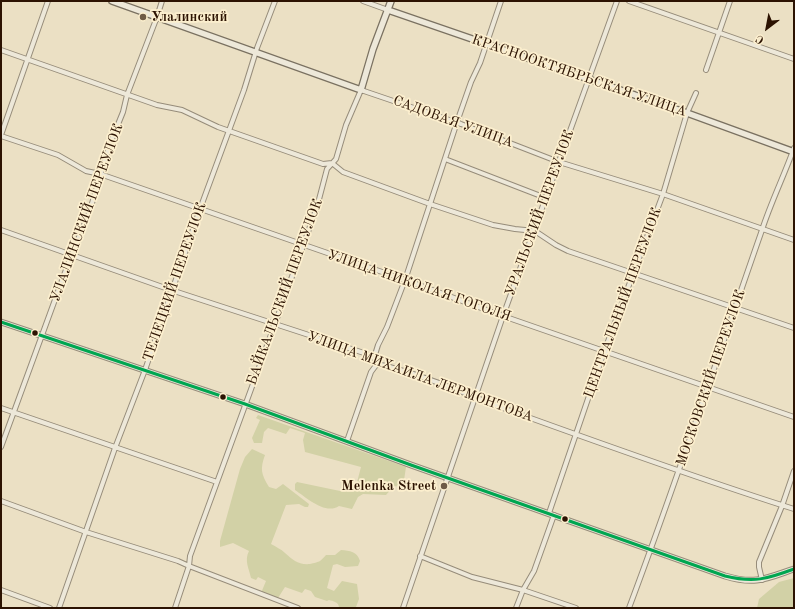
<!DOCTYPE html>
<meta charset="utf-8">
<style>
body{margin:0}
#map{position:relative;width:795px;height:609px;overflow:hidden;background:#ebe0c4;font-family:"Old Standard TT",serif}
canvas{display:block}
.frame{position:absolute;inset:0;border:2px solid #2c1302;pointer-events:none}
.north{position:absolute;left:747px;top:8px;width:40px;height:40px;-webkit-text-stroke:3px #fcefce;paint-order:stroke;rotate:212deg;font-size:11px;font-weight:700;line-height:16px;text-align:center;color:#2c1302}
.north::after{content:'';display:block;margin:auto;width:14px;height:18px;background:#2c1302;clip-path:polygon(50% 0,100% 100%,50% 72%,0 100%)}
</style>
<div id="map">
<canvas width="795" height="609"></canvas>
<div class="frame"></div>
<div class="north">С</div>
</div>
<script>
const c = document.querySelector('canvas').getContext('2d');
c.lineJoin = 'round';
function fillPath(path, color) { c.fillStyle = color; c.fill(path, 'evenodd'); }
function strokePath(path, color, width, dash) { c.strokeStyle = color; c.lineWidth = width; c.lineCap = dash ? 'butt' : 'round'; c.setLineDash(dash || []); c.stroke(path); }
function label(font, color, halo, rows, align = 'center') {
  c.font = font + ' "Old Standard TT",serif'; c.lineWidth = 3.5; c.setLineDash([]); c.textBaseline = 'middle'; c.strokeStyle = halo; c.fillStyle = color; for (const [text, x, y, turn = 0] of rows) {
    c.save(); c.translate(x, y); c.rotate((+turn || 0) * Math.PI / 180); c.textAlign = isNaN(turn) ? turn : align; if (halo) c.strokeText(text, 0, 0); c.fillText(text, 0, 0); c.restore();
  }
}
fillPath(new Path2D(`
 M258,415L406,467L403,487L394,486L386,495L363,494L358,497L352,509L339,506C325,515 307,498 295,490V484L297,482L340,491L355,490L361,467L305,452L303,440L305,433L290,428L286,434L268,428L264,432L262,443H254L252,438L260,420L256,418Z
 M252,449L265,455C260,469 261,474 269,487L276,489L283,484L309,504L308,507H305L299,504L286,505L271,544C276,547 281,549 285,553C293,560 298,565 310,564C319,562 320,562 326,555H335L341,550C350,551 357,551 360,561L358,566L345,567L337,564L333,565L327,588L334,591L342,581L357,584L359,599L356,607L339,608C339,602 333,601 329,600L327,601L315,597L311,591L305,589L302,593L285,587L278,598L261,593L266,581L258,577L256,580L251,578C249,568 244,561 249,551L233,543L220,547V541L240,469L245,457Z
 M794,578V608H757L759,599L779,582Z`), '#d2d1a6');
const minor = new Path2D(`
 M363,1L388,10
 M629,1L794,59
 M1,50L157,105L182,110L218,127L323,164L332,163L343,172L430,204L493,225L515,229L535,231L556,245L568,251L794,328
 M706,70L730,1
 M1,135L48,1
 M1,136L58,155L86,171L100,174L408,281L503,316L794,417
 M445,159L546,198
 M1,230L171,290L367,354L374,358L377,364C423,374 467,395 511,411C605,445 699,479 794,509
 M374,358L378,345L387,327L405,280L457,122L471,82L480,63L501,1
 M1,408L217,482
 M347,441L371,372L377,364
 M1,447L71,256L89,213L110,144L123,112L127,95L157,17L162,1
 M1,501L86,532L178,561L189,566L298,608
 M549,513L604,352L663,194L687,113L696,93
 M420,556L472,577L523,590L576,608
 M762,580L759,567V562L782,506L794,471
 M1,590L50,608
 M59,608L115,448L145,370L200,209L244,90L257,48L275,1
 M175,608L189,566L190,556L276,321L317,207L327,169L336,159L346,125L361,90L461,124L559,162L663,194L794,240
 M403,608L503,316L617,1
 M516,608L523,590L534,571L554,515
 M629,608C676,483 718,356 762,230C771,202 784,176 794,148`);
const tertiary = new Path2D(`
 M1,322L245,404L411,465L725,576C755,585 765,579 794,569`);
const secondary = new Path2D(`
 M112,1L361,90L373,49L391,1
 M388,10L687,113L794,152`);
strokePath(minor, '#968c7a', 6);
strokePath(tertiary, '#968c7a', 7);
strokePath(secondary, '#7a7161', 8);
strokePath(minor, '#ede8d9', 4);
strokePath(tertiary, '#ede8d9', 5);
strokePath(secondary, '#ede8d9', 5.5);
strokePath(new Path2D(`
 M1,322L245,404L411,465L725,576C754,583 767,579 794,569`), '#00a651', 3);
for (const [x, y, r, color] of [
 [143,17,4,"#6f5b46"],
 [35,333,3.5,"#2c1302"],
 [223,397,3.5,"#2c1302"],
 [444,486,4,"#6f5b46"],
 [565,519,3.5,"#2c1302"]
]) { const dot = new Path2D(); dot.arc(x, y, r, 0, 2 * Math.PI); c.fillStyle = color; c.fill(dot); strokePath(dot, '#fcefce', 1.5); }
label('bold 14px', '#2c1302', '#fcefce', [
 ["Улалинский",151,17],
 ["Melenka Street",436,486,"right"]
], 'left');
label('14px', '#2c1302', '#fcefce', [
 ["КРАСНООКТЯБРЬСКАЯ УЛИЦА",579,76,19],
 ["САДОВАЯ УЛИЦА",453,122,20],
 ["УЛАЛИНСКИЙ ПЕРЕУЛОК",87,213,-70],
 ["УРАЛЬСКИЙ ПЕРЕУЛОК",540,213,-70],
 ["ТЕЛЕЦКИЙ ПЕРЕУЛОК",175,282,-71],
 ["УЛИЦА НИКОЛАЯ ГОГОЛЯ",419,286,19],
 ["БАЙКАЛЬСКИЙ ПЕРЕУЛОК",285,292,-70],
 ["ЦЕНТРАЛЬНЫЙ ПЕРЕУЛОК",623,303,-70],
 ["УЛИЦА МИХАИЛА ЛЕРМОНТОВА",420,377,20],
 ["МОСКОВСКИЙ ПЕРЕУЛОК",711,378,-71]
]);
</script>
